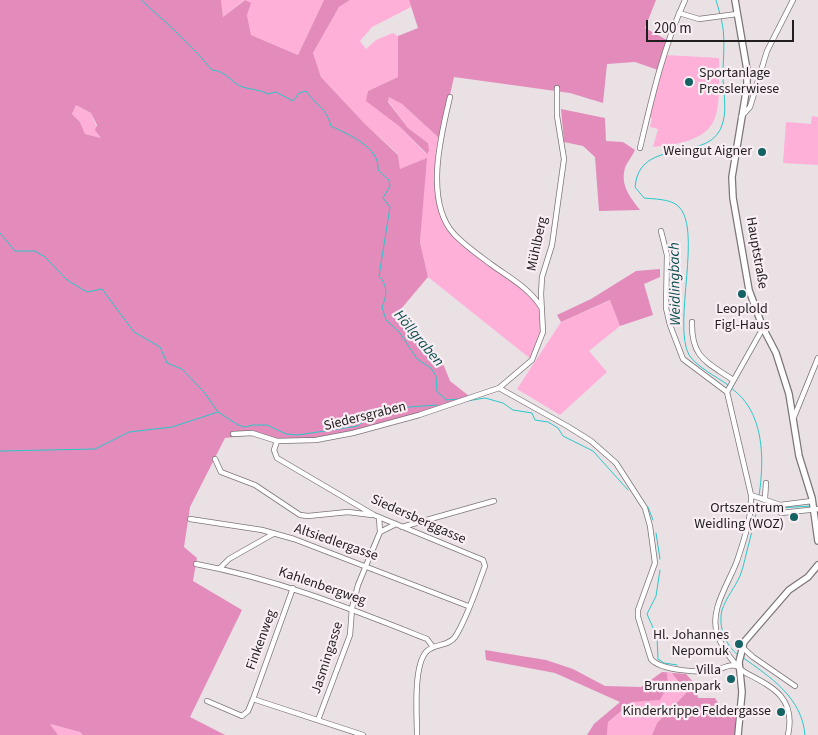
<!DOCTYPE html>
<meta charset="utf-8">
<style>
body{margin:0}
#map{position:relative;width:818px;height:735px;overflow:hidden;background:#eae1e5;font-family:"Source Sans 3",sans-serif}
canvas{display:block}
.scale{position:absolute;left:646px;top:20px;width:148px;height:22px;box-sizing:border-box;border:2px solid #221e20;border-top:0;padding-left:6px;font-size:15px;line-height:18px;white-space:nowrap;color:#221e20;-webkit-text-stroke:4px #f8eef3;paint-order:stroke}
</style>
<div id="map">
<canvas width="818" height="735"></canvas>
<div class="scale">200 m</div>
</div>
<script>
const c = document.querySelector('canvas').getContext('2d');
c.lineJoin = 'round';
function fillPath(path, color) { c.fillStyle = color; c.fill(path, 'evenodd'); }
function strokePath(path, color, width, dash) { c.strokeStyle = color; c.lineWidth = width; c.lineCap = dash ? 'butt' : 'round'; c.setLineDash(dash || []); c.stroke(path); }
function label(font, color, halo, rows, align = 'center') {
  c.font = font + ' "Source Sans 3",sans-serif'; c.lineWidth = 4.5; c.setLineDash([]); c.textBaseline = 'middle'; c.strokeStyle = halo; c.fillStyle = color; for (const [text, x, y, turn = 0] of rows) {
    c.save(); c.translate(x, y); c.rotate((+turn || 0) * Math.PI / 180); c.textAlign = isNaN(turn) ? turn : align; if (halo) c.strokeText(text, 0, 0); c.fillText(text, 0, 0); c.restore();
  }
}
fillPath(new Path2D(`
 M221,0H244L223,17Z
 M245,0H324L298,55L251,35L247,15L250,3Z
 M350,0H409L411,7L372,27L360,41L366,49L376,40L393,33L398,36V77L368,91L399,126L426,154L428,143L408,128L388,101L389,96L402,104L440,139C437,171 435,206 454,234L536,300L544,321L543,332L532,360L428,277L420,242L426,159L400,170L398,154L364,123L321,77L313,53L339,7Z
 M666,55L719,58C719,120 724,140 653,147L658,129L650,127L652,118L649,117Z
 M76,105L91,113L101,138L85,134L80,122L72,114Z
 M812,116L818,117V165L783,163L786,122L811,124Z
 M611,300L620,326L589,351L607,372L560,415L517,389L561,322Z
 M667,673C675,672 688,679 693,686L657,723L652,735H607L608,722Z
 M49,724L80,732L83,735H58Z`), '#ffb0d9');
fillPath(new Path2D(`
 M0,0H221L223,17L245,0L251,3L247,15L251,35L298,55L324,0H350L339,7L313,53L321,77L364,123L398,155L400,169L427,158L420,242L428,277L401,309L417,328L412,334L444,366L450,381L469,396L402,420L316,440L278,439L253,435L225,438L190,507L184,547L197,558L193,581L242,610L190,717L225,735H83L80,732L50,724L58,735H0ZM76,105L91,113L97,125L95,130L101,138L85,134L80,122L72,114Z
 M409,0H656L645,28L667,40L658,70L635,62L607,64L603,103L570,93L454,77L440,139L402,104L389,97L388,102L408,128L428,143L429,151L427,154L399,126L366,101L368,91L398,77V36L418,28Z
 M561,109L605,118L606,141L623,142L635,150C632,157 627,162 625,168C620,185 630,197 640,210L599,211L595,157L583,146L564,142Z
 M660,269V277L644,284L653,315L620,326L610,300L561,322L557,315L591,299L636,271Z
 M485,650L546,660L573,669L605,686L641,687L662,672L686,674L697,686L698,698H715L721,708H736L735,735H652L657,723L693,686L690,682L683,687L672,673H667L668,685L660,700L632,702L608,722L607,735H587L594,724L620,702L555,673L486,660Z`), '#e38bbb');
strokePath(new Path2D(`
 M141,0C167,23 190,44 212,70C225,71 229,80 240,86C250,90 259,89 268,94L276,92L293,101L299,93L306,91C317,107 326,107 331,126C349,135 380,147 378,170L389,180L390,186L383,198L390,207L379,276C388,286 387,295 382,307L386,320L400,333L417,359L431,368L436,376L437,392L446,399
 M716,0L720,14
 M721,18C726,36 723,57 723,75C723,90 727,108 723,122C713,166 639,134 635,187L644,198C654,199 669,199 677,205C704,225 672,324 689,355C697,367 717,377 728,385
 M0,233L15,251H35L45,257L67,280L87,292L102,289L134,332L160,347L167,363L182,369L204,392L218,412L238,425L245,427L253,425H267L286,434L298,435L358,426L362,422H373L377,415L390,414L409,407L437,405
 M731,388C777,420 761,497 749,543C746,553 744,566 740,576C735,587 726,598 722,610C718,626 725,645 738,655
 M445,400L461,399
 M467,401L485,398L503,403L513,410L532,413L535,420L548,422L558,428L563,436L593,451L628,490
 M0,451L95,449L129,432L172,427L218,412
 M759,506L779,508L810,506
 M648,507L653,520
 M656,533L660,559
 M660,570L656,596L647,614L657,637L658,659L664,663L677,665
 M742,657C770,677 802,697 805,735`), '#2bc7c8', 1);
const street = new Path2D(`
 M679,13L699,19L737,14
 M450,97C441,135 424,201 454,234C464,245 480,256 492,265C510,278 529,288 541,307
 M741,117L750,107L767,51L793,0
 M640,148C652,97 663,48 685,0
 M661,231L667,255L666,308L670,325L683,359L727,392L751,495C752,517 744,540 737,561C728,585 708,611 718,637C723,648 735,667 746,673C773,687 796,698 788,735
 M692,322C691,358 707,362 733,380
 M499,388L567,426L591,441L616,463L645,508L650,526L655,563L638,610V617L651,659C661,671 701,673 716,670C725,668 730,663 739,667
 M727,392L763,328
 M794,417L818,358
 M233,434L252,433L277,441L316,440L353,433L419,415L499,388L532,360L543,332L541,294L542,277L552,245L564,159L557,116V88
 M277,441L274,450L277,458L374,515L483,560L485,566C477,587 467,619 455,637C448,647 434,643 426,652C413,667 417,716 417,735
 M215,459L221,472L255,485L300,515L308,516L348,512L372,515
 M751,495L780,505L812,501
 M765,498L766,483
 M781,513L818,509
 M190,519L262,530L294,539L468,606
 M402,527L494,501
 M380,532L396,524
 M196,564C277,579 351,609 427,639L433,647
 M220,568L229,559L273,534
 M742,647L753,657L795,686
 M253,699L293,588
 M207,701L242,716L248,711L253,699L363,735
 M318,720L350,635L352,608L358,585L380,532L379,517`);
const secondary = new Path2D(`
 M735,0L747,70V86L732,177L733,198L749,290L763,328L776,353L789,394L799,456L812,498L818,541
 M738,735L742,692L739,662L744,642L789,590L808,577L818,565`);
strokePath(street, '#7e757a', 6);
strokePath(secondary, '#7e757a', 8);
strokePath(street, '#fff', 4.5);
strokePath(secondary, '#fff', 5.5);
for (const [x, y, r, color] of [
 [689,82,5,"#136364"],
 [762,152,5,"#136364"],
 [742,294,5,"#136364"],
 [794,517,5,"#136364"],
 [739,644,5,"#136364"],
 [731,679,5,"#136364"],
 [781,712,5,"#136364"]
]) { const dot = new Path2D(); dot.arc(x, y, r, 0, 2 * Math.PI); c.fillStyle = color; c.fill(dot); strokePath(dot, '#f8eef3', 2); }
label('14px', '#221e20', '#f8eef3', [
 ["Sportanlage",699,74,"left"],
 ["Presslerwiese",699,90,"left"],
 ["Weingut Aigner",752,152],
 ["Leoplold",742,310,"center"],
 ["Figl-Haus",742,326,"center"],
 ["Ortszentrum",784,509],
 ["Weidling (WOZ)",784,525],
 ["Hl. Johannes",729,636],
 ["Nepomuk",729,652],
 ["Villa",721,671],
 ["Brunnenpark",721,687],
 ["Kinderkrippe Feldergasse",771,712]
], 'right');
label('14px', '#221e20', '#f8eef3', [
 ["Mühlberg",538,244,-78],
 ["Hauptstraße",756,253,80],
 ["Siedersgraben",365,417,-14],
 ["Siedersberggasse",418,520,24],
 ["Altsiedlergasse",336,543,19],
 ["Kahlenbergweg",322,587,19],
 ["Finkenweg",262,640,-70],
 ["Jasmingasse",328,658,-72]
]);
label('italic 15px', '#0a4c4c', '#f8eef3', [
 ["Weidlingbach",676,284,-91],
 ["Höllgraben",418,339,50]
]);
</script>
